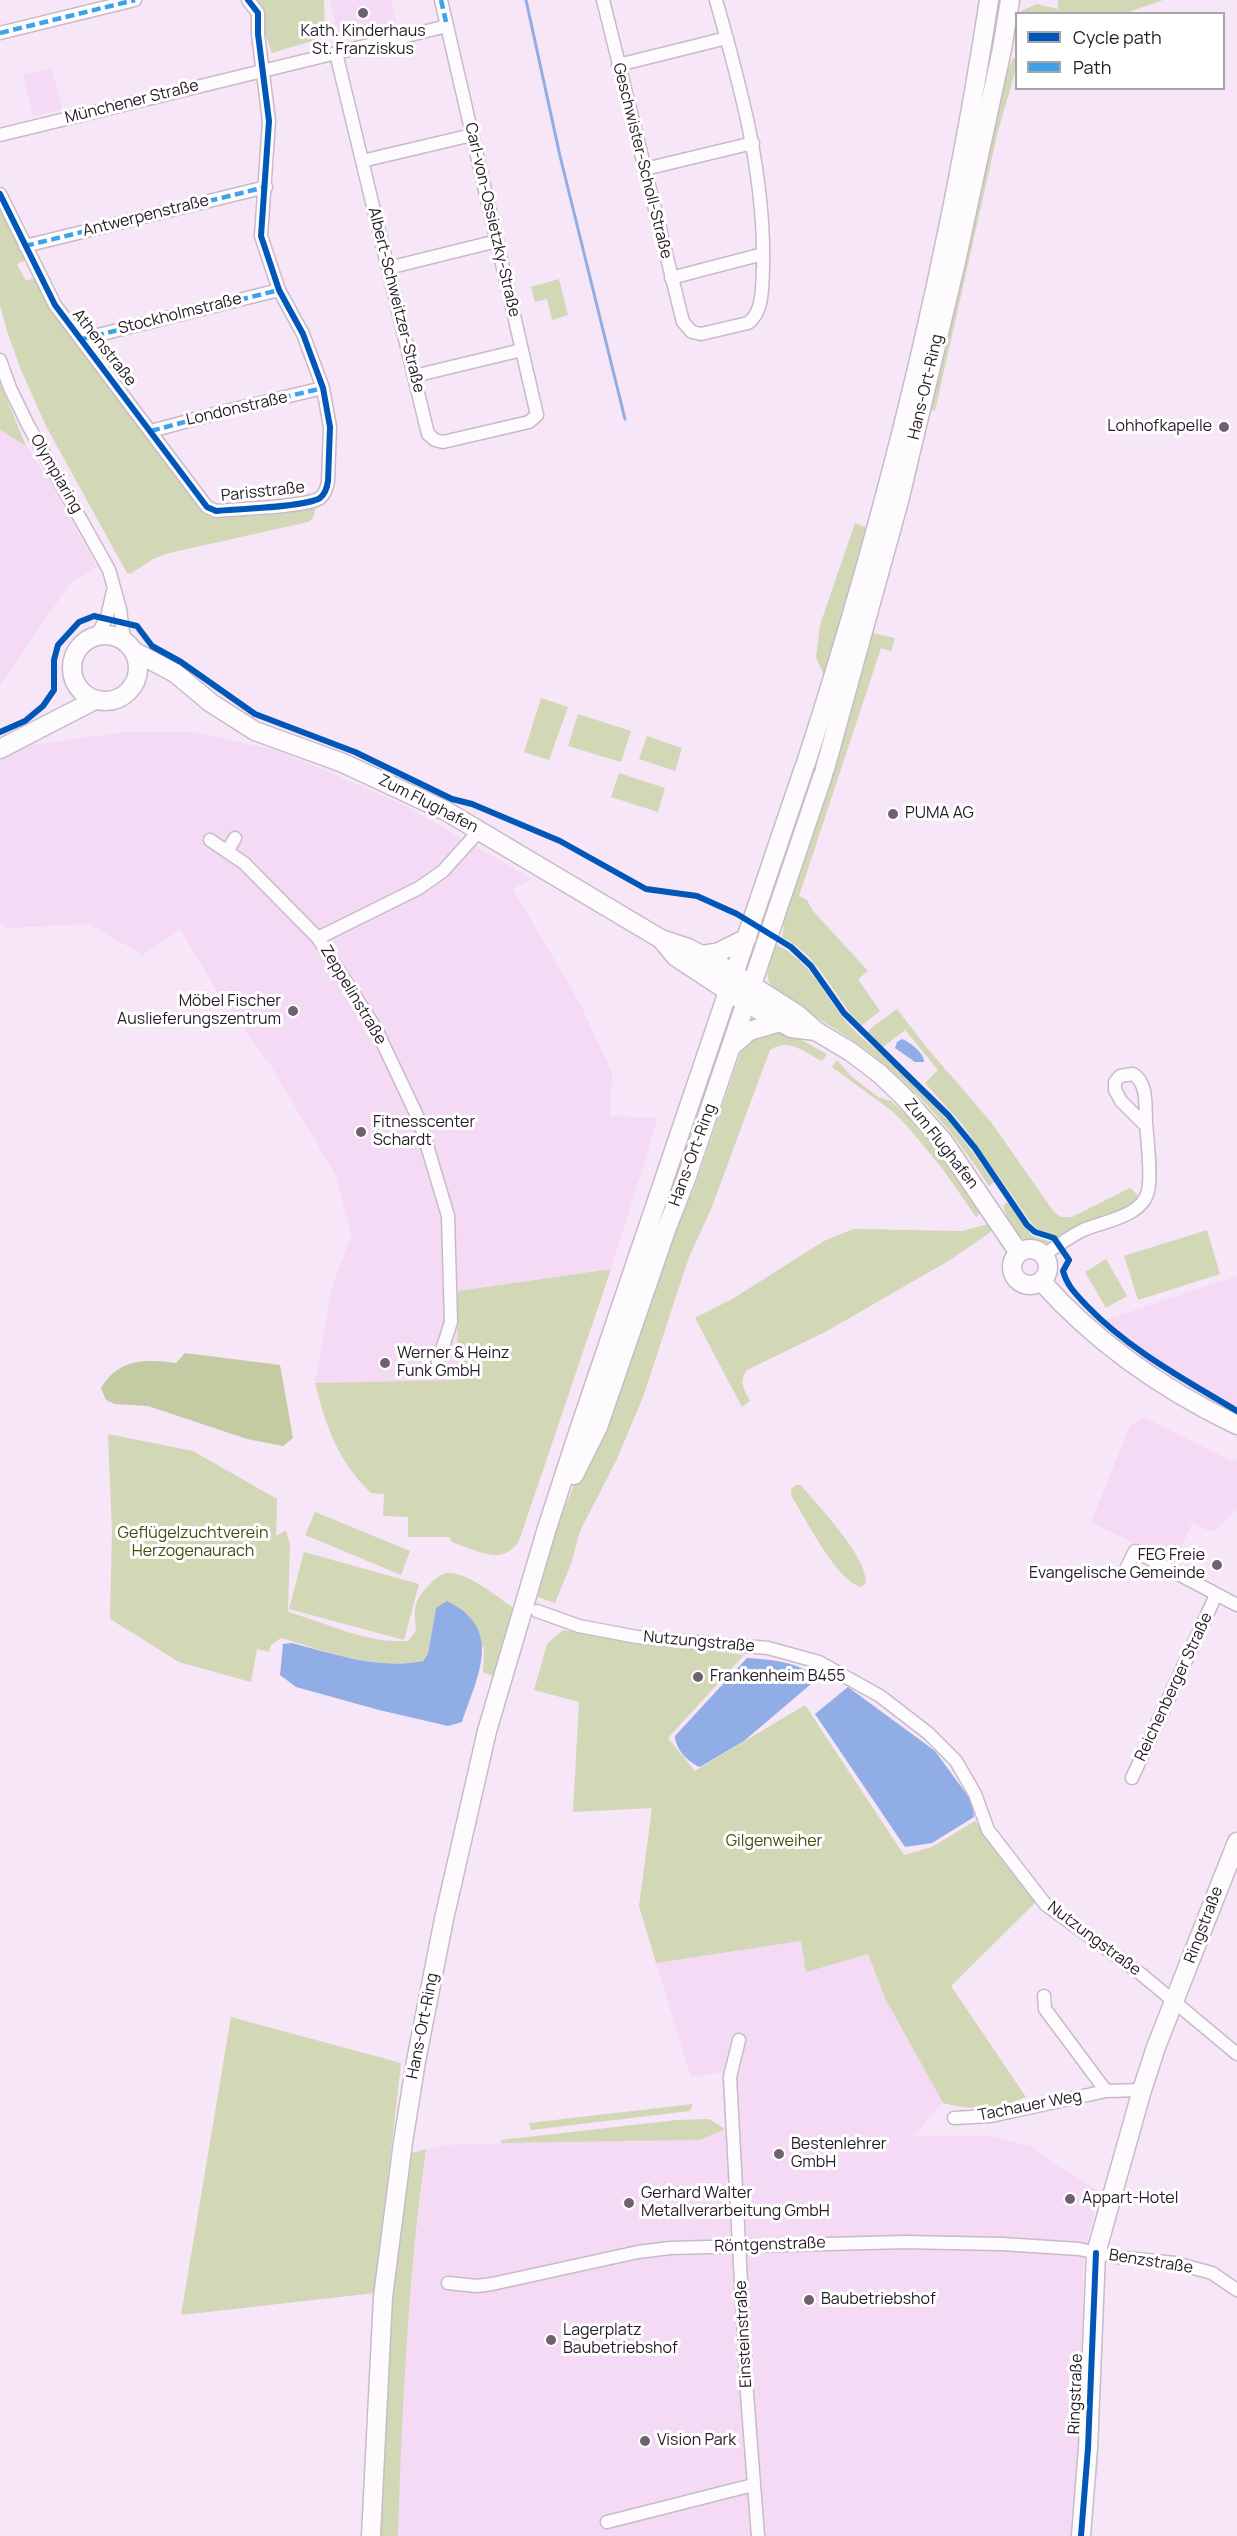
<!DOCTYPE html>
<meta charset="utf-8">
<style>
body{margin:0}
#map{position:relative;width:1237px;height:2536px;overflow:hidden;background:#f6e6f7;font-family:Manrope,sans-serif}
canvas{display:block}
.legend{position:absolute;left:1015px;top:12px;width:210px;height:78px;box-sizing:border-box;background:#fff;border:2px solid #a8a4a8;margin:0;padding:8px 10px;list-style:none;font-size:18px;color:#251b25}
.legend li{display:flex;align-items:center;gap:12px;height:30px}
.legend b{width:30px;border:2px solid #a8a4a8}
</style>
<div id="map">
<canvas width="1237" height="2536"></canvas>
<ul class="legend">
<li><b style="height:8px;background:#0057b8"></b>Cycle path</li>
<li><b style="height:8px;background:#3ea2eb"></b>Path</li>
</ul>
</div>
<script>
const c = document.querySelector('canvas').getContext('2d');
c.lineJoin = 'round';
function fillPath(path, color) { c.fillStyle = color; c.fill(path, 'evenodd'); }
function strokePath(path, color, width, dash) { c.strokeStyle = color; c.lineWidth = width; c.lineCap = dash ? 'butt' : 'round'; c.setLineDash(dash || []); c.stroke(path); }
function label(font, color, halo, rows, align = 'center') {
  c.font = font + ' Manrope,sans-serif'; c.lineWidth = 6; c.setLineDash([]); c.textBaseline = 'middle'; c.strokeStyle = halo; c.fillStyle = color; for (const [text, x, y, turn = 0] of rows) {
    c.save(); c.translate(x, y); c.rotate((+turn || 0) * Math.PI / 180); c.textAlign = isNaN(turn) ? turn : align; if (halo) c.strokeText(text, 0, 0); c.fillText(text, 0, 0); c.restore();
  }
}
fillPath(new Path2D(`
 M330,0H391L396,25L338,38Z
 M52,69L62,109L33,116L23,75Z
 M0,430L26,446L55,490L97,567L71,582L0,685Z
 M125,732H193L279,751L398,802L532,879L513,889L579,1002L612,1073L610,1116L658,1118L611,1269L458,1291L457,1380L315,1383L333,1283L352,1235L335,1174L271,1066L220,996L180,929L143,955L89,924L7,928L0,923V757L25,746Z
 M1237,1276V1410L1138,1348L1106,1320Z
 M1144,1417L1232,1461L1237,1460V1510L1212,1532L1192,1523L1174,1563L1091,1522L1130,1426Z
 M801,1941L806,1971L868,1954L885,1998L943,2103L913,2136H989L1030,2146L1053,2163L1098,2191L1083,2265L1082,2389L1099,2383L1098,2479L1078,2480L1071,2536H398L403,2377L414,2255L426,2149L457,2144L700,2140L725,2129L721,2072L691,2077L656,1963Z`), '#f4daf5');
fillPath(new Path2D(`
 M253,0H324L325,37L272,53Z
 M1058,0H1163L1126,13H1020L1021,11L1037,4L1058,9Z
 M1013,58H1016V69L998,131L935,411L929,409L1001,83Z
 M0,202L26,260L17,264L26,281L36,277L54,315L159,450L198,505L203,510L312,505L316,507L313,518L308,522L169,553L153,559L130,574L127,573L46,426L21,370L7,331L0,305Z
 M559,279L568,315L552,320L547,299L535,302L531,287Z
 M0,382L3,390L26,446L0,430Z
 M855,523L868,528L825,678L816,657L820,625Z
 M868,632L895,638L891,651L881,648L799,896L807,900L813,911L868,971L858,979L880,1011L861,1026C835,998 819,955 782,937L784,925L780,922Z
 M541,698L568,707L549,760L524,752Z
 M578,714L631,731L621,762L568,746Z
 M647,736L682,748L675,771L639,759Z
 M619,773L665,788L658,812L611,797Z
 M774,943C816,965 822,995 851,1027C871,1048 896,1064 916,1085C946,1115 970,1148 994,1182L989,1186C955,1133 913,1084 862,1047C833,1026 801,1010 773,988C762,974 770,958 774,943Z
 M897,1009L927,1048L991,1122L1054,1212L1061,1217H1072L1130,1188L1137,1194V1199L1132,1206L1075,1227L1058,1238L1037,1229L1030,1221L962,1124L925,1083L938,1070L905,1030L883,1047L868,1033L870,1029Z
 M781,1029L827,1054L822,1061C804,1052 789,1037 770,1050L711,1209L689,1257L643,1397L616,1461L580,1531L571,1564L555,1603L535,1596L558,1523L580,1471L671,1231L693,1192L742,1048L746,1041Z
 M837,1060L851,1076L878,1097L891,1101L905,1114L942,1156L981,1213L976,1217L942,1168L908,1127L892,1111L832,1067Z
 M1008,1202L1032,1236L1052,1242C1024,1253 1011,1227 1003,1206Z
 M988,1224L992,1231L950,1260L827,1331L747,1370C738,1382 744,1389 750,1401L742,1407L695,1318L734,1298L824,1241L853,1229L962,1231Z
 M1207,1230L1220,1274L1138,1300L1124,1256Z
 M1106,1259L1127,1296L1106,1308L1085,1272Z
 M611,1269L519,1541C502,1567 476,1550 452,1542L449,1537H408V1517L383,1516L384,1494L371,1493C338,1461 326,1427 315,1383L457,1380L458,1291Z
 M108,1434L193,1451L277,1499L276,1536L286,1530L290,1544L288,1612C327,1623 367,1644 408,1641L416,1631C414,1609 413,1601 429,1585C434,1580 441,1573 449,1573C470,1573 501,1600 518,1611L499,1678L483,1672L484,1648L436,1608L428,1654L423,1661C374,1671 327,1651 281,1638L271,1645L269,1652L257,1649L251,1682L179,1662L110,1619L112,1531Z
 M801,1485C818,1506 867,1556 866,1583L861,1587C836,1580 806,1519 792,1497L791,1489L796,1485Z
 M315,1512L410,1551L401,1575L305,1535Z
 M304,1552L419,1584L404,1640L289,1609Z
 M563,1630L633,1641L744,1655L668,1738L695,1771L805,1705L904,1855L932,1847L975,1821L1037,1901L951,1986L1026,2097C1000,2109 970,2111 943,2103L885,1998L868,1954L806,1972L801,1941L656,1963L639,1906L652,1808L573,1812L579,1702L534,1690L547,1644Z
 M231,2017L401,2063L375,2293L181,2315Z
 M693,2104L690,2111L531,2130L529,2123Z
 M709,2119L725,2129L700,2140L502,2143L501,2140L677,2120Z
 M426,2149C408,2277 402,2407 398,2536H378L390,2324L409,2154Z`), '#d2d7b5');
fillPath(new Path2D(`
 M185,1353L280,1365L293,1438L283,1446L247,1439L148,1406L115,1404L106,1400L101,1388C119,1358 145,1359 176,1363Z`), '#c4caa1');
fillPath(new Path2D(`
 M902,1039C910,1042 925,1054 924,1062H915L895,1048L897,1042Z
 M447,1601C504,1629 478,1675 462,1722L448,1726L379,1710L296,1687L280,1675L283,1644L292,1643C335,1654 378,1670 423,1661L428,1654L436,1608Z
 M747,1658C771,1660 795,1661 815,1676L811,1684L744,1741L700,1767C689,1763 675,1749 675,1736Z
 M848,1687L935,1751L973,1803L974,1817L932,1843L905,1847L815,1714Z`), '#91ade6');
strokePath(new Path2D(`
 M526,0L560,156L625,419`), '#91ade6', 3);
const street = new Path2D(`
 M603,0L683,322L692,332L701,334L748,323C764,312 762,285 763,267C765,175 741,88 716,0
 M0,33L135,0
 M336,53L428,434L435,440L443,442L529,422L537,415L441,0
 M618,65L727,38
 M0,135L447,26
 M362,161L472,135
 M645,169L753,143
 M0,194L55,305L207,507L216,511C236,509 307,507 320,498C325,494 327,488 328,481L330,427L323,388L303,334L279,290L261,236L269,121L258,34V13L248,0
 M25,246L266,187
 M388,268L497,241
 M671,278L763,254
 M82,339L279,290
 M0,360L10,388L28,425L109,570L120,609L124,640
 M414,376L522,350
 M151,431L222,412L323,388
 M97,635L107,617L113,591
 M210,840L244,863L318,938
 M227,852L235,838
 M1044,1255C1057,1246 1069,1237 1083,1230C1104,1221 1142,1217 1148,1191C1152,1175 1147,1139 1146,1121C1145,1106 1148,1083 1133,1074L1120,1076L1115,1082V1090L1121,1101L1146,1126
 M438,1362L451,1322L448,1216L420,1122L376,1029L318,938L419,888L443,871L479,831
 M1126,1569L1135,1551L1237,1605
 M537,1611L579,1626L637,1637L768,1648L819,1662L880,1696L928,1733L956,1761L975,1794L988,1830L1046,1905L1141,1974L1237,2054
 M1132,1778L1216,1595
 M1044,1996L1045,2009L1106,2091
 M739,2040L730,2077L747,2394L758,2536
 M954,2118L991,2116L1106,2091L1142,2090
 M448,2283L477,2286L492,2284L638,2252L670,2248L905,2242L1002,2244L1079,2249L1117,2257L1175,2263L1212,2273L1237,2290
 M607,2522L753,2485`);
const secondary = new Path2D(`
 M72 668a33 33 0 1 1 66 0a33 33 0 1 1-66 0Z
 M135,652L175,673L211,703L255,731L343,763L446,811L661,939L676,957L746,1003L791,1028L816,1031
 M0,749L95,700
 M806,763C886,517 950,255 989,0
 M825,769L899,501L956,262L1002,49L1010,0
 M661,939L688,948L717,963L797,1014L816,1031L851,1052L880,1074L903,1096L943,1141L1019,1253
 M702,955L719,952L747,938
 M732,1046L749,1031L780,1022
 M1012 1267a18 18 0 1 1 36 0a18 18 0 1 1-36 0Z
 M1041,1281C1097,1344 1162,1389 1237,1425
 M574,1475L598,1427L666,1230L686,1179L823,775
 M371,2536L383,2297L403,2142L416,2061L444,1919L487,1731L547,1528L578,1433L804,768
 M1081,2536L1088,2448L1096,2253L1142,2090L1156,2047L1237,1842`);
strokePath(street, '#c7bbc8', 15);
strokePath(secondary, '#c7bbc8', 21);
strokePath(street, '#fefbfe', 12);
strokePath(secondary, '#fefbfe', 18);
strokePath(new Path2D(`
 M441,0L447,26
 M0,33L135,0
 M25,246L266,187
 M82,339L279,290
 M151,431L222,412L323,388`), '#3ea2eb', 4.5, [9, 4.5]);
strokePath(new Path2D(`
 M0,194L55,305L207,507L216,511C236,509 307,507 320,498C325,494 327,488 328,481L330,427L323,388L303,334L279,290L261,236L269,121L258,34V13L248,0
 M0,732L25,721L43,706L54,690V660L58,645L79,622L94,616L137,626L152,646L181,662L255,714L355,752L452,799L472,804L560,841L646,889L697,896L737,914L791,947L811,966L844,1013L948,1115L975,1148L1027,1225L1035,1232L1054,1238L1069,1260L1063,1271C1067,1286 1076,1294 1086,1305C1129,1350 1184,1379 1237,1411
 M1081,2536L1088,2448L1096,2253`), '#0057b8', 6);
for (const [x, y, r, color] of [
 [363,13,6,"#6e626e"],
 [1224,427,6,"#6e626e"],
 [893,814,6,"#6e626e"],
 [293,1011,6,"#6e626e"],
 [361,1132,6,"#6e626e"],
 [385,1363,6,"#6e626e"],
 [1217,1565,6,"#6e626e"],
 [698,1677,6,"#6e626e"],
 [779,2154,6,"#6e626e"],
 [1070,2199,6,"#6e626e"],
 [629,2203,6,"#6e626e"],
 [809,2300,6,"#6e626e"],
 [551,2340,6,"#6e626e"],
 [645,2441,6,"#6e626e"]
]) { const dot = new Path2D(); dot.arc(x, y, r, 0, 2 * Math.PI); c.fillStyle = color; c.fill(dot); strokePath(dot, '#fff', 2); }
label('16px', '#251b25', '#fff', [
 ["Kath. Kinderhaus",363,32,"center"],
 ["St. Franziskus",363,50,"center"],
 ["Lohhofkapelle",1212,427,"right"],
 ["PUMA AG",905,814],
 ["Möbel Fischer",281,1002,"right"],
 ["Auslieferungszentrum",281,1020,"right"],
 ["Fitnesscenter",373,1123],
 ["Schardt",373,1141],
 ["Werner & Heinz",397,1354],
 ["Funk GmbH",397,1372],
 ["FEG Freie",1205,1556,"right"],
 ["Evangelische Gemeinde",1205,1574,"right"],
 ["Frankenheim B455",710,1677],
 ["Bestenlehrer",791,2145],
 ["GmbH",791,2163],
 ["Gerhard Walter",641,2194],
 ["Metallverarbeitung GmbH",641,2212],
 ["Appart-Hotel",1082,2199],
 ["Baubetriebshof",821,2300],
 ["Lagerplatz",563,2331],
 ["Baubetriebshof",563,2349],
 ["Vision Park",657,2441]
], 'left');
label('16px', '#251b25', '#fff', [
 ["Münchener Straße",132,102,-14],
 ["Geschwister-Scholl-Straße",642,161,76],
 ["Antwerpenstraße",146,216,-14],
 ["Carl-von-Ossietzky-Straße",492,220,77],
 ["Albert-Schweitzer-Straße",396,300,76],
 ["Stockholmstraße",180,314,-14],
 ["Athenstraße",104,348,52],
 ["Hans-Ort-Ring",926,387,-77],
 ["Londonstraße",237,409,-13],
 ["Olympiaring",56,474,60],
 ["Parisstraße",263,492,-6],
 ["Zum Flughafen",428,804,27],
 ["Zeppelinstraße",353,995,59],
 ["Zum Flughafen",941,1144,52],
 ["Hans-Ort-Ring",693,1155,-70],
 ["Nutzungstraße",699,1642,5],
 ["Reichenberger Straße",1174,1687,-65],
 ["Ringstraße",1204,1925,-69],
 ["Nutzungstraße",1094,1939,37],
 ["Hans-Ort-Ring",423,2026,-79],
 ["Tachauer Weg",1030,2106,-11],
 ["Röntgenstraße",770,2245,-2],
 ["Benzstraße",1151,2262,9],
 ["Einsteinstraße",744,2334,-93],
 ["Ringstraße",1076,2394,-88]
]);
label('16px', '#41500d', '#fff', [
 ["Geflügelzuchtverein",193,1534],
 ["Herzogenaurach",193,1552],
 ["Gilgenweiher",774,1842]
]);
</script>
